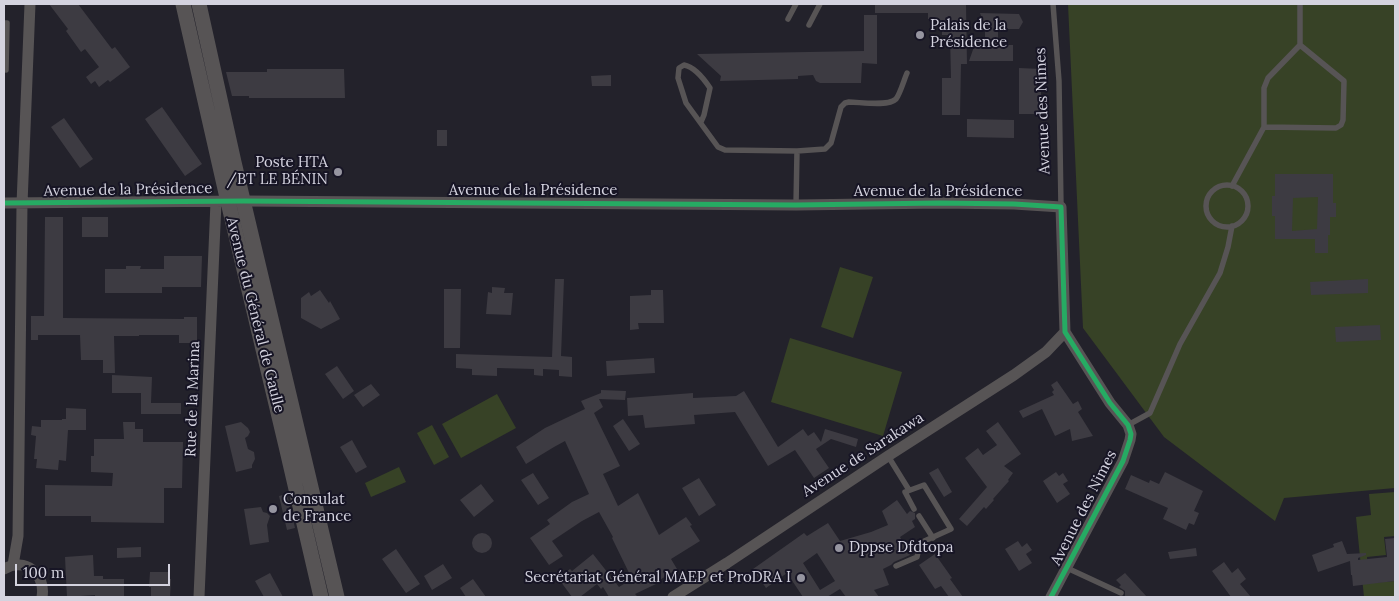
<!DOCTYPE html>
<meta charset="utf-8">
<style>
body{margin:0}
#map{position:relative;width:1399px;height:601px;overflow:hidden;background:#23222b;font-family:Lora,serif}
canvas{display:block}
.frame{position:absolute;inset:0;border:5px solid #d4d3df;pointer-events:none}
.scale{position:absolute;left:15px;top:564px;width:155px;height:22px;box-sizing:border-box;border:2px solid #d4d3df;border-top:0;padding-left:6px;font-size:15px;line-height:18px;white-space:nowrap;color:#d4d3df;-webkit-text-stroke:4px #171525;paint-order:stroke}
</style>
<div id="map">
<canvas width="1399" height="601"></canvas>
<div class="frame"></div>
<div class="scale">100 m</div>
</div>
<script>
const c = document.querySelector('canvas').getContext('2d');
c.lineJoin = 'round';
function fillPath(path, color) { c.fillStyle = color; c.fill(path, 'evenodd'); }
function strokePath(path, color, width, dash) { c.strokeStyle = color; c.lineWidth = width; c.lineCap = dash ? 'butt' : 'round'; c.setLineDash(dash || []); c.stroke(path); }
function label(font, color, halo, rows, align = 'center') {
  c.font = font + ' Lora,serif'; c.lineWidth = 4; c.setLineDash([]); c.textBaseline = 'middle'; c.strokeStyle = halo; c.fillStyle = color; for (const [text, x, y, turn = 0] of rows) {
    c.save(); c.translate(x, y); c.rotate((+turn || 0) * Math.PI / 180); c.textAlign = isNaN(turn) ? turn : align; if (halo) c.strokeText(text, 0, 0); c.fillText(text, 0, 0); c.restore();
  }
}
fillPath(new Path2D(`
 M1068,4H1395V488L1284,498L1275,521L1164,437L1083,328Z
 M840,267L873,277L853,338L821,327Z
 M790,338L902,372L883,436L771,402Z
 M497,394L516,428L461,458L442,424Z
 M432,425L449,457L434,465L417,433Z
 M399,467L406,482L371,497L365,483Z
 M1395,492V536L1384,537L1386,555L1367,557L1370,583L1395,581V597H1364L1356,517L1371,515L1369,494Z`), '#374226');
fillPath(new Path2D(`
 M49,4H78L112,49L115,47L130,67L110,82L108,80L99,87L95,81L91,84L86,77L99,67L85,49L81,52L66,31L68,29Z
 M875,4H966L967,64H961L960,115H942V78H951L950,35H942V28H938V19H928V13H875Z
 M980,13L1019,14L1023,22L1019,29H998V45H1013V61H969L975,44H985V29H980L983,21Z
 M864,15H877V64L862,63L861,83H820L816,81L813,75L798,76V79L720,81L721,76L697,54L864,51Z
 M1019,68L1041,69V114H1019Z
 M267,69H344L345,98H249V96H232L226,72H267Z
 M611,75V86H592L591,76Z
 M162,107L202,164L185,176L145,119Z
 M64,118L93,159L80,168L51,127Z
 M967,119L1014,120V138L967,137Z
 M437,130H447V146H437Z
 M1275,174H1333V203H1336V217H1330V235H1328V253H1315V239H1275V216H1272V196H1275ZM1318,197L1317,229L1292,231L1293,198Z
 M45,217H63V318L184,319V317H197V343H179V335H139V336H114L115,373H103V360H81L80,335H38V340H31V316H44Z
 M82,217H108V237H82Z
 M164,256H202L201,287H162V293H105V269H126V266H141L140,269H164Z
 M555,279H564L561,356L572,357V377L559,376V370L543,369V376L534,375V369L497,368V376L472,375V369L456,368V354L552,357Z
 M1368,279V293L1311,295L1310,282Z
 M492,287L505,288L504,293H513L511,315L486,314L488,292L492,293Z
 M444,289H461L460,348H444Z
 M320,290L329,303L330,301L340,319L321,329L301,318V298L309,292L311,296Z
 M651,290H663L664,323H638L639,329L630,330V296L651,295Z
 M1380,325L1381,340L1336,342L1335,327Z
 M654,358L655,373L607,376L606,361Z
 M337,366L354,391L343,399L325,374Z
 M112,375L152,377L151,403H181V414H141V393H112Z
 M1057,381L1073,404L1078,401L1082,409L1078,412L1093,436L1072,441L1070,429L1055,436L1042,409L1023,418L1019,411L1054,395L1052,392L1054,390L1051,385Z
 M371,384L380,395L363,407L354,395Z
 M601,390L626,391L625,400L599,399L603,407L594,413L620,466L603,474L618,506L638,493L659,535L686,517L692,525L690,526L700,541L671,559L677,569L655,583L656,584L635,594L638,597H609L603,587L601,589L597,584L580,597H572L558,578L570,569L572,571L593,554L619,587L632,579L612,538L613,537L599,512L582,521L552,541L563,556L549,565L530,538L550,524L547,520L572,502L589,494L565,441L554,447L526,464L516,447L545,428L585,409L581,401L601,393Z
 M744,391L778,447L803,429L808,436L814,432L821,442L825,429L858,439L856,447L831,439L816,449L829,468L814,478L795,450L768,466L735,412L694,415L695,424L645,428L643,415L628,416L627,398L693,393V398L736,396Z
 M66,408L86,409V430H68L66,461L59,460L58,470L36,468L37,459H34L36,436L31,435L32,426L41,427V420H62V419H66Z
 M623,419L640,444L629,451L613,426Z
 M123,422H135V429H143V442H183L182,488H164V523L91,522V516H45V485L112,486L113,473L91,472V456H94V439H124Z
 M241,422L248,428L250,432L248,436L245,438L248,449L254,452L255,459L252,465V468L236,472L225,426Z
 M998,422L1021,454L1004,466L1013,473L1008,480L1009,481L993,499L994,500L986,509L984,507L967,526L959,519L987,487L965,458L978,448L983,455L997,445L986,431Z
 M352,440L367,467L356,473L340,447Z
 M938,468L952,492L944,497L929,473Z
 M1056,472L1059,476L1063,473L1068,481L1063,484L1070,494L1057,503L1043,481Z
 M1165,472L1203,491L1194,511L1199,513L1194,525L1189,523L1186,530L1163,519L1168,508L1125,489L1131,475L1149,483L1150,480L1159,484Z
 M533,473L549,498L538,505L521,480Z
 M699,478L716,505L699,516L682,488Z
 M481,484L494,501L474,517L460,500Z
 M287,494L295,528L287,530L279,496Z
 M897,500L907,514L910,511L915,513V519L912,521L915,527L900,537L910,555L894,562L891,565L883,569L889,585L874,590L879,597H846L840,589L827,597H803L787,573L766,588L753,569L804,533L807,536L828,523L840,541L871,532L888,525L882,511ZM817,553L835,581L820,590L803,563Z
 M261,507L263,512L267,513L270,516L267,525L269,542L250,545L244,509Z
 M472 543a10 10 0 1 1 20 0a10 10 0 1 1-20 0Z
 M1395,538V581L1353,586L1352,575H1351L1350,561L1318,572L1312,555L1334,547L1333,544L1342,541L1347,554L1366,553V555L1358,558V560L1387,557L1385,539Z
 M1018,541L1022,547L1027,543L1032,550L1026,554L1032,563L1019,571L1005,549Z
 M141,547V557L117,558V548Z
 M1196,548L1197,556L1170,559L1168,552Z
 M396,549L420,584L406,593L382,559Z
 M935,554L952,578L950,579L963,597H949L941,586L935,589L919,565Z
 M93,555L94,576H103V579H124V597H95V595L67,597L65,557Z
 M1224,562L1232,573L1238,568L1246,579L1240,584L1251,597H1231L1212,571Z
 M443,564L452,578L432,590L424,576Z
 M150,572H168V579H171L170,597H151V587H149Z
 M270,573L283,597H264L255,581Z
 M1125,573L1147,597H1126L1125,596V591L1119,587L1121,585L1116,580Z
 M473,579L486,597H466L460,588Z`), '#3d3b42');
strokePath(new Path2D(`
 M1053,4L1059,81L1061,207
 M788,19L796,4
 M4,23H7L6,70
 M809,25L820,4
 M701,122L704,115L710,88C704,79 695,67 684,65L679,68L678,78L686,103L718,147L725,150L797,151L796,205
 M1264,127L1336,128L1341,125L1343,120L1344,81L1300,45
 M797,151L825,149L831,143L841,107L845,103L849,102C860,102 888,107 896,99C900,94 904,80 907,73
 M1206 206a21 21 0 1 1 42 0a21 21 0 1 1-42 0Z
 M1232,186L1264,127V88L1268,78L1300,45V4
 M1128,425L1150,413L1180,344L1220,273L1228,247L1232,226
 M888,456L909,490
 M919,516L933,538
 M896,566L917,557L920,543L951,529L924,485L905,492L914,509
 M1067,568L1121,593`), '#575455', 5.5);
strokePath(new Path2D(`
 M4,203L244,201L796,205L940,203L1014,204L1061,207L1065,332L1110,403L1128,425L1131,434L1130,440L1123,461L1051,597
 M13,565L18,536L22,204L30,4
 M4,569C25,557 46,574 42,597
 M199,597L216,202
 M673,597L727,563L888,456L1014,375L1046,352L1065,332`), '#575455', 11);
strokePath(new Path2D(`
 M183,4L228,202L286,446L321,597
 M199,4L234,162L337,597`), '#575455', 15);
strokePath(new Path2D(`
 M4,203L244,201L796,205L940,203L1014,204L1061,207L1065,332L1110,403L1128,425L1131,434L1130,440L1123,461L1051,597`), '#26ab63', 5);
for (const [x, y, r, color] of [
 [920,35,5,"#9695a0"],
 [338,172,5,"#9695a0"],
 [273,509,5,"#9695a0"],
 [839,548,5,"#9695a0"],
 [801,578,5,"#9695a0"]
]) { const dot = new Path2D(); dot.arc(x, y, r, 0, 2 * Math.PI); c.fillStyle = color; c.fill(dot); strokePath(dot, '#171525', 2); }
label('15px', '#d4d3df', '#171525', [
 ["Palais de la",930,26],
 ["Présidence",930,43],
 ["Poste HTA",328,163,"right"],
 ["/BT LE BÉNIN",328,180,"right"],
 ["Consulat",283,500],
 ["de France",283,517],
 ["Dppse Dfdtopa",849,548],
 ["Secrétariat Général MAEP et ProDRA I",791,578,"right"]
], 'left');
label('15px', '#d4d3df', '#171525', [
 ["Avenue des Nimes",1043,111,-92],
 ["Avenue de la Présidence",128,190,-1],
 ["Avenue de la Présidence",533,191],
 ["Avenue de la Présidence",938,192],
 ["Avenue du Général de Gaulle",255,315,76],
 ["Rue de la Marina",193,399,-88],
 ["Avenue de Sarakawa",863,455,-33],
 ["Avenue des Nimes",1084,508,-63]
]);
</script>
